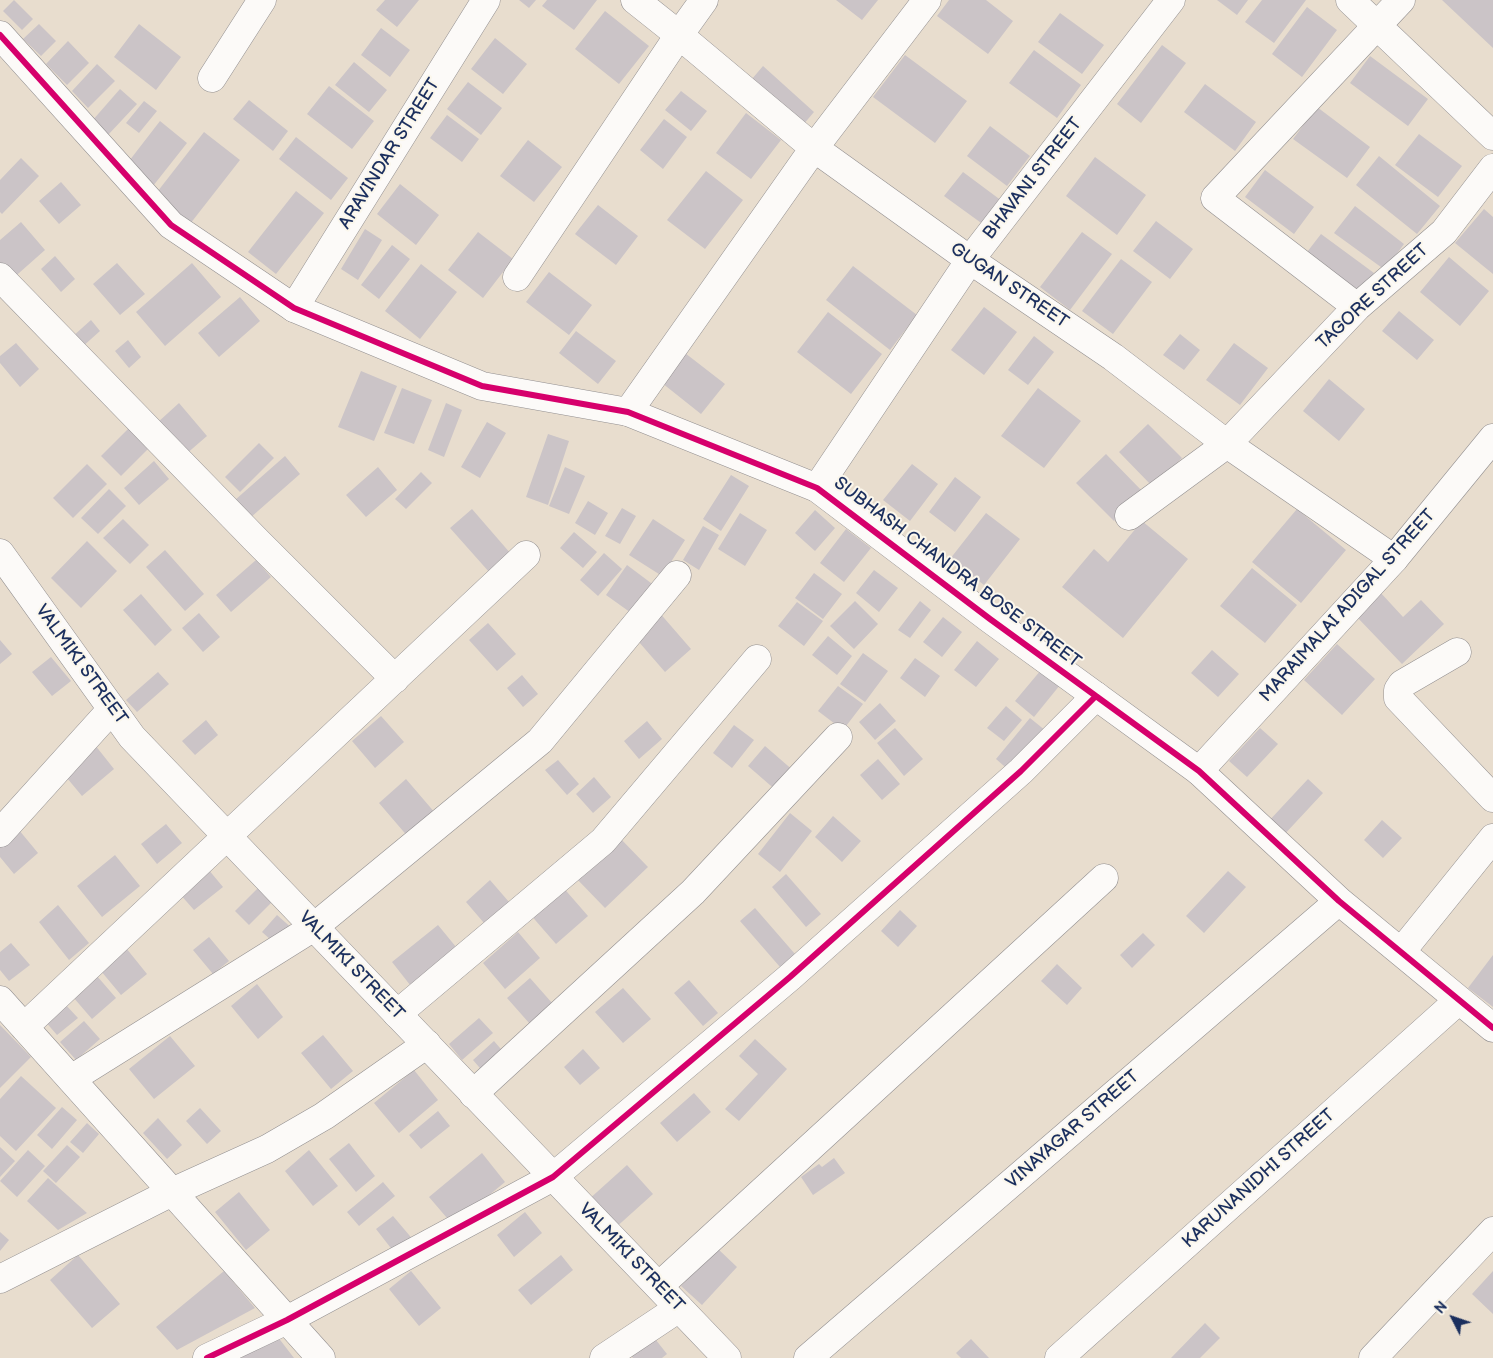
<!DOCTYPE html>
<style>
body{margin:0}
#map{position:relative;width:1493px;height:1358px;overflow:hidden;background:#e8ddce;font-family:"Balsamiq Sans",sans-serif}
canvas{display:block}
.north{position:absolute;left:1428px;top:1293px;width:50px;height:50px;-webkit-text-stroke:4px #fbf7ec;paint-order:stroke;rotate:311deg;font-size:14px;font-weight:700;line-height:20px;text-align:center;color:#1b2f5e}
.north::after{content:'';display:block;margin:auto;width:18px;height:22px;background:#1b2f5e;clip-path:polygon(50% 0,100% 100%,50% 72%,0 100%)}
</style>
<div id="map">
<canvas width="1493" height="1358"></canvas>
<div class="north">N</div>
</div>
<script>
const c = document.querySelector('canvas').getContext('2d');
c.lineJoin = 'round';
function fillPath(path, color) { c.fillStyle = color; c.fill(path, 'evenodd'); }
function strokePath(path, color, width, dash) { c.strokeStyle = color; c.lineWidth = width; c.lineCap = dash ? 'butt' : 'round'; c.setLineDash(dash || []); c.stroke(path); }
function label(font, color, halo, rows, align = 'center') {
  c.font = font + ' "Balsamiq Sans",sans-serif'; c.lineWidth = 4; c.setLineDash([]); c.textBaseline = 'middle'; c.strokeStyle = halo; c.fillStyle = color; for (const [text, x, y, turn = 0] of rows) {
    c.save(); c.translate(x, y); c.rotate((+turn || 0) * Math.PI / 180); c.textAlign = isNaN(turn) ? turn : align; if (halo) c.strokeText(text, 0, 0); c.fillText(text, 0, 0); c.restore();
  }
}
fillPath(new Path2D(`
 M14,0L33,19L22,30L3,11Z
 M385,0H419L397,27L376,10Z
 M519,0H536L529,8Z
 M547,0H597L574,30L542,6Z
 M836,0H878L862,20Z
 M949,0H986L1013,21L988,54L937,16Z
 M1217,0H1248L1237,15Z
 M1262,0H1306L1274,43L1245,22Z
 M1442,0H1493V48Z
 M1307,7L1337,30L1302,77L1272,54Z
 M605,11L649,46L619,84L575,49Z
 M1060,13L1104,45L1082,74L1038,42Z
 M39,24L56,41L41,56L23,39Z
 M139,24L181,57L156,90L114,57Z
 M381,28L410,50L390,77L361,55Z
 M495,38L527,64L503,94L471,69Z
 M68,41L89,63L67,85L46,64Z
 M1162,45L1186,63L1141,123L1117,104Z
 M1034,50L1081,85L1057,118L1009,83Z
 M905,55L967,101L935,143L873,97Z
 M1370,56L1428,99L1408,126L1350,83Z
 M354,62L387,90L369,112L335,85Z
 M97,64L115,81L88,108L72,91Z
 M763,66L814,112L797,132L746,86Z
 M468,82L502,108L481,135L447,109Z
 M1205,84L1256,122L1235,151L1184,112Z
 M329,86L374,121L352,149L307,114Z
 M120,89L137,104L108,135L92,121Z
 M681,91L707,111L691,131L665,110Z
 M249,100L288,131L273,151L233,119Z
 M144,101L157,111L139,133L126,123Z
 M1317,107L1370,147L1347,178L1293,139Z
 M746,113L781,140L751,179L716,153Z
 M447,115L479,139L462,162L430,138Z
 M664,119L687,137L663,169L640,150Z
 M160,121L187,143L153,186L126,165Z
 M990,126L1030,156L1007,186L967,156Z
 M204,132L240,160L190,224L154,196Z
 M1419,134L1462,166L1438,197L1395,165Z
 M296,137L348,178L331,200L279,159Z
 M528,140L562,167L534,202L500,176Z
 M1379,156L1440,206L1417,234L1356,185Z
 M1095,157L1146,195L1117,235L1066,196Z
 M21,158L39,176L2,214L0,212V180Z
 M1265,170L1314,207L1294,234L1245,197Z
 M706,171L743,200L705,249L667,220Z
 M963,172L1002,201L984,225L944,196Z
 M61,182L81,205L59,224L39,201Z
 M400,184L439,215L416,245L377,214Z
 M296,191L324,213L276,274L248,252Z
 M598,205L638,236L616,265L575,234Z
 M1355,206L1404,244L1385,270L1334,233Z
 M1484,209L1493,217V274L1455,243Z
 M1156,221L1193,249L1170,279L1133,251Z
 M21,222L45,250L10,281L0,269V240Z
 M365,229L382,240L358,280L341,269Z
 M478,232L513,259L483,298L448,270Z
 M1082,232L1112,254L1070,310L1040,287Z
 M1321,234L1374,273L1356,296L1304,256Z
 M392,245L410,259L379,299L361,285Z
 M55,256L75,279L61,292L41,269Z
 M1449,257L1489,291L1460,326L1420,292Z
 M1121,259L1152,282L1113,334L1082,311Z
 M117,263L145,294L120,315L93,284Z
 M192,263L221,297L165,346L136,312Z
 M421,264L457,292L420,339L385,311Z
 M853,266L917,315L890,350L826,300Z
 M549,272L592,305L569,335L526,302Z
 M240,297L260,321L219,357L198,333Z
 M984,307L1017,332L984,375L951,350Z
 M1399,311L1434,340L1417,360L1382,331Z
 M828,312L882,354L851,394L797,352Z
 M91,320L100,331L81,348L72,337Z
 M576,331L616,361L598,384L559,353Z
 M1180,334L1200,350L1184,370L1163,355Z
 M1034,336L1054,352L1028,385L1008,370Z
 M128,340L141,357L129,368L115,351Z
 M16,343L39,369L20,387L0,363V356Z
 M1234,343L1268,368L1240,405L1206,380Z
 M685,353L725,384L701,414L662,383Z
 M361,371L397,386L374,441L338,427Z
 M1329,379L1365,409L1339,441L1303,411Z
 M402,388L432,400L414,444L384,433Z
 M1038,388L1081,421L1044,468L1001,436Z
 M179,403L207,436L185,455L157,423Z
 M446,403L462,410L444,457L428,450Z
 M487,422L506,433L480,478L461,467Z
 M133,424L154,443L121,476L101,456Z
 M1148,424L1182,458L1153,487L1119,452Z
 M548,434L569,441L548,505L526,497Z
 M259,443L274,458L240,492L225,477Z
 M1106,454L1143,492L1114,521L1076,483Z
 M285,456L300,474L250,518L235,500Z
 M154,461L169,479L139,505L124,488Z
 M87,464L107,484L73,518L53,498Z
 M912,464L938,484L910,521L883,500Z
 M378,467L397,490L366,517L346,495Z
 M565,467L585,476L569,514L549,506Z
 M421,472L432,483L406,509L395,499Z
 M731,475L749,486L721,531L703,519Z
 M955,477L981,497L955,532L929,512Z
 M109,489L126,506L98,534L81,518Z
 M588,501L608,513L595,535L575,523Z
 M622,508L636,516L620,544L605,536Z
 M472,509L511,554L490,573L450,528Z
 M1297,509L1346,550L1301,603L1252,562Z
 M815,510L835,528L815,551L795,533Z
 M740,513L767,530L745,566L718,549Z
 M986,513L1020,539L984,585L950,559Z
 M123,519L149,545L130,564L103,538Z
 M653,519L685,540L662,576L629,555Z
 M1142,521L1188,559L1123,638L1062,587L1094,549L1108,562Z
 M703,526L719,535L699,570L683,560Z
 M846,529L871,548L844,582L820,563Z
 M574,532L597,552L583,568L560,548Z
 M87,541L117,571L81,608L51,578Z
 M165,550L204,594L185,611L146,567Z
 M604,553L622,569L598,596L580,580Z
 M256,560L271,577L231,612L216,595Z
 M627,565L655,586L634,615L606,595Z
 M1252,568L1297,605L1265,643L1220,606Z
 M874,570L898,588L879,612L856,593Z
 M814,573L842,594L823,619L795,598Z
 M1380,592L1403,617L1421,600L1444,624L1402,664L1356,616Z
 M141,594L172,630L155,646L123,610Z
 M855,601L878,624L854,649L830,626Z
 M920,601L931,610L910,638L898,630Z
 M797,602L823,621L804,646L778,626Z
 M658,611L691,649L665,672L632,634Z
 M199,613L220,637L203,652L182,628Z
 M943,617L962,632L942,657L923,642Z
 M488,623L516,654L497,671L469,640Z
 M828,636L852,656L837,675L812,655Z
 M0,640L12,654L0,664Z
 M977,641L999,659L976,687L954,670Z
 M1337,644L1375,679L1342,715L1304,680Z
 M1212,650L1239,674L1218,697L1191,673Z
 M863,653L888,671L865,702L840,684Z
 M51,657L71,681L52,696L32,672Z
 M915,658L940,676L925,697L900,678Z
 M1041,670L1060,685L1034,717L1015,701Z
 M158,672L169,684L137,712L126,700Z
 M522,675L538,694L523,707L507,688Z
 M838,686L863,704L843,730L818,711Z
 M880,703L896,721L875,740L859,722Z
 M1006,706L1022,720L1004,741L987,728Z
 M381,716L404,742L375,768L352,741Z
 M1030,718L1046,731L1011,772L996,759Z
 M206,720L218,735L195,755L182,741Z
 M647,721L662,739L639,759L624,741Z
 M734,725L754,740L732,768L713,753Z
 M895,728L923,759L904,776L877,743Z
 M1260,728L1278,744L1247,777L1229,761Z
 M95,745L114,769L82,796L62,772Z
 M765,746L795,772L778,792L748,766Z
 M878,759L900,784L882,800L860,775Z
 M558,760L579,784L567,795L545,770Z
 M594,777L611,797L593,813L576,794Z
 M406,779L436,814L409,838L379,803Z
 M1308,779L1323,793L1282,837L1267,823Z
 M790,813L812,831L780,872L758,854Z
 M833,816L861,841L842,862L815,837Z
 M1382,820L1402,838L1383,858L1364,840Z
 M166,824L182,843L157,864L141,844Z
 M19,830L38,853L14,874L0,857V845Z
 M617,835L648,867L605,908L574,876Z
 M115,855L140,886L102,917L77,886Z
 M208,869L223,887L194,910L179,893Z
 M1228,871L1246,887L1204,933L1186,916Z
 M786,874L821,914L806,927L772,887Z
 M490,880L509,902L484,923L466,902Z
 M561,885L588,916L556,944L529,913Z
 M258,888L272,902L249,925L235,911Z
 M58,905L89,943L69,960L39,922Z
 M755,908L795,954L780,967L740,921Z
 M900,910L917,926L898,947L881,931Z
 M277,915L294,930L279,947L262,932Z
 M438,925L461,953L414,990L392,962Z
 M518,932L540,958L505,989L483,963Z
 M1143,933L1155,945L1132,968L1120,955Z
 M209,937L229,961L213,974L193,950Z
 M11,943L30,965L9,981L0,970V952Z
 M122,943L147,974L121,995L96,965Z
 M1493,955V1007L1468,988Z
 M1057,964L1082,988L1067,1005L1041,981Z
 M97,976L116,998L92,1019L73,997Z
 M530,978L560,1012L537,1032L507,998Z
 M689,980L718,1013L703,1026L674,993Z
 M257,984L283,1017L258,1039L231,1006Z
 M623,988L651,1019L623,1043L595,1012Z
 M64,1003L78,1018L57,1035L44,1020Z
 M479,1018L493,1033L462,1060L449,1044Z
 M84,1021L100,1039L76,1060L60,1042Z
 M0,1025L31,1057L0,1088Z
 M323,1035L353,1071L331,1089L301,1053Z
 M170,1036L195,1066L154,1099L129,1069Z
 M755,1039L787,1069L739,1121L725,1109L758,1074L739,1056Z
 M494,1041L506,1055L485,1074L473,1060Z
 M583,1049L600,1068L580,1085L564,1067Z
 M414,1070L438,1100L399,1133L374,1103Z
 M21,1076L56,1108L16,1151L0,1136V1099Z
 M694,1093L711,1112L677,1142L660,1123Z
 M62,1107L77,1120L52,1149L37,1135Z
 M200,1108L221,1131L207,1144L186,1121Z
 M438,1111L450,1126L421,1149L409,1135Z
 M158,1118L182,1145L167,1159L143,1133Z
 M87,1123L99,1134L83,1153L70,1142Z
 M349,1143L375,1176L356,1192L329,1159Z
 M67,1145L80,1157L56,1183L43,1171Z
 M0,1147L15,1161L0,1177Z
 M28,1150L45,1166L17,1197L0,1181Z
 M309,1150L338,1186L313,1206L285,1171Z
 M482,1153L505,1182L453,1225L429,1197Z
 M834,1158L845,1173L813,1195L801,1177L819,1164L822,1167Z
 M627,1165L653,1194L613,1230L587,1201Z
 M48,1178L87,1213L58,1230L27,1201Z
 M383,1182L395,1196L359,1226L347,1212Z
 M239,1192L270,1230L246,1250L215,1212Z
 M525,1212L542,1233L514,1257L497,1235Z
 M393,1216L415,1242L397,1256L376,1229Z
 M0,1232L9,1240L0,1251Z
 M717,1248L737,1267L702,1305L681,1286Z
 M78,1255L120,1304L92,1328L50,1280Z
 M561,1255L573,1270L531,1305L518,1290Z
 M224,1271L255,1308L177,1350L156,1327Z
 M411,1271L441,1308L419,1326L389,1289Z
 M1493,1271V1314L1472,1294Z
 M1205,1323L1220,1338L1200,1358H1171Z
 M274,1332L294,1358H241Z
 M652,1335L667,1354L662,1358H633L629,1353Z
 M971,1339L989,1358H961L956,1353Z`), '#cbc4c7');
const street = new Path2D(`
 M635,0L679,35L814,148L970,260L1113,357L1227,444L1394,559
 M1350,0L1493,136
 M212,78L262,0
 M0,277L256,540L395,679
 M517,277L679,35L704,0
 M1357,307L1215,198L1401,0
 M294,308L486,0
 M628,412L814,148L927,0
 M817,488L970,260L1171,0
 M1129,516L1227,444L1357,307L1444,232L1493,168
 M1457,652L1402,684L1398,690V698L1493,798
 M1199,771L1339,901L1493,1028
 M0,833L112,709
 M1401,952L1493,838
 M0,1000L321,1358
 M397,1014L603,841L757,659
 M24,1027L526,555
 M71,1079L314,927L540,741L677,575
 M473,1094L693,892L838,737
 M0,1279L172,1192L267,1149L324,1116L427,1044
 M659,1286L1104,878
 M207,1358L287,1320L553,1177L790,977L1021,771L1096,696
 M604,1358L679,1308
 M808,1358L1339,901
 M1059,1358L1459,1000
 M1373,1358L1493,1231`);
const secondary = new Path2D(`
 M0,35L171,225L294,308L482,386L628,412L817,488L990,619L1199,771L1394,559L1493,438
 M0,553L132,737L727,1358`);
strokePath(street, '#928f90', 29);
strokePath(secondary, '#928f90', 29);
strokePath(street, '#fcfaf8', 28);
strokePath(secondary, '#fcfaf8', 28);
strokePath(new Path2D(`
 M0,35L171,225L294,308L482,386L628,412L817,488L990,619L1199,771L1339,901L1493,1028
 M207,1358L287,1320L553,1177L790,977L1021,771L1096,696`), '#d6006c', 6);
label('18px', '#1b2f5e', '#fbf7ec', [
 ["ARAVINDAR STREET",390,154,-58],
 ["BHAVANI STREET",1033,179,-52],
 ["GUGAN STREET",1009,286,34],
 ["TAGORE STREET",1373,297,-43],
 ["SUBHASH CHANDRA BOSE STREET",957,573,37],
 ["MARAIMALAI ADIGAL STREET",1348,606,-48],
 ["VALMIKI STREET",81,665,54],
 ["VALMIKI STREET",351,966,46],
 ["VINAYAGAR STREET",1073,1130,-41],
 ["KARUNANIDHI STREET",1259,1179,-42],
 ["VALMIKI STREET",631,1258,46]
]);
</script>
